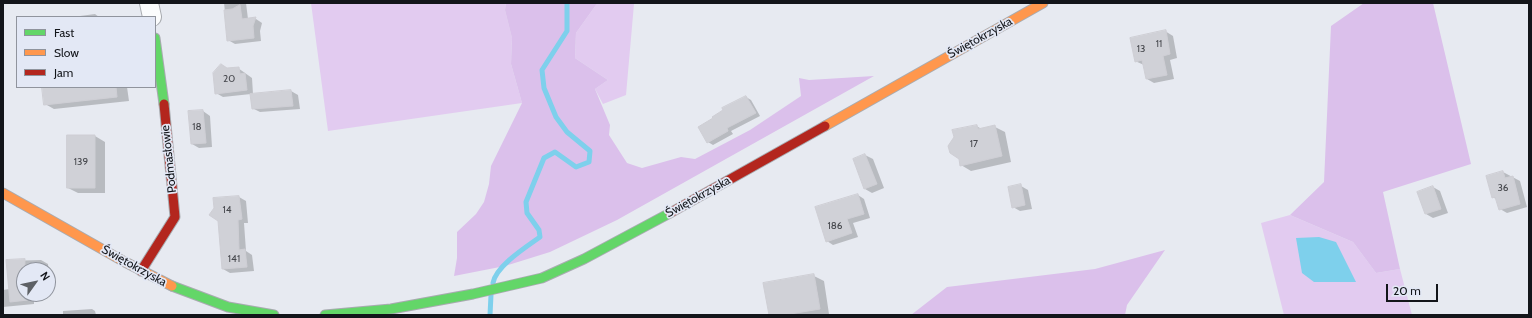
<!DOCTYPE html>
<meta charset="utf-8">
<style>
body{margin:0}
#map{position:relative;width:1532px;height:318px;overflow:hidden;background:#e7eaf1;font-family:Cabin,sans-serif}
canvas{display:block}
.frame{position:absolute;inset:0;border:4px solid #13151a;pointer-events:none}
.legend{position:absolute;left:16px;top:16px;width:140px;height:72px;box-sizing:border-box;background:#e3e8f5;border:1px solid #90949d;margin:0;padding:5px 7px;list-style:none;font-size:12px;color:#13151a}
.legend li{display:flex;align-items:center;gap:8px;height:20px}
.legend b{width:20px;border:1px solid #90949d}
.north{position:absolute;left:16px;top:262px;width:40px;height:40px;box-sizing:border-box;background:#e3e8f5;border:1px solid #90949d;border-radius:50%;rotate:57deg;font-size:11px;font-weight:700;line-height:16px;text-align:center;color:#13151a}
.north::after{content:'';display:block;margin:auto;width:14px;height:18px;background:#5d6065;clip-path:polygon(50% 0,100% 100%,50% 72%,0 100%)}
.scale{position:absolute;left:1386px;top:284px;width:52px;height:18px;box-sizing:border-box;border:2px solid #13151a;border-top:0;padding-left:5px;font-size:12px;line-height:14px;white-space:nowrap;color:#13151a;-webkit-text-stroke:3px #e3e8f5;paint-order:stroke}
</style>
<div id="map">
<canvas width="1532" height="318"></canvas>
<div class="frame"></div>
<ul class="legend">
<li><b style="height:5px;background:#63d668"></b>Fast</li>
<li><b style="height:5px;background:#ff974d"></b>Slow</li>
<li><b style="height:5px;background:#b3261e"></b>Jam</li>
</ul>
<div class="north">N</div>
<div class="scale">20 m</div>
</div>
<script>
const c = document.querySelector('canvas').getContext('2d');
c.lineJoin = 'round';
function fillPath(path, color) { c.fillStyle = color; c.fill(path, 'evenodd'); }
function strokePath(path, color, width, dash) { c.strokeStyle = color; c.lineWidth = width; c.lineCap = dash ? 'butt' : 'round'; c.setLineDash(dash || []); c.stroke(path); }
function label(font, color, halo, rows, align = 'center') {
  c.font = font + ' Cabin,sans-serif'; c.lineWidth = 3.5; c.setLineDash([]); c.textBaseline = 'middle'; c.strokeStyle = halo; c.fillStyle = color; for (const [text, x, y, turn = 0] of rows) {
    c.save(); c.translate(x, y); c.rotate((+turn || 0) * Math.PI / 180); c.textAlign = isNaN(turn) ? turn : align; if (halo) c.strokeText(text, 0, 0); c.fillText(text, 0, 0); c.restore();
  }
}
fillPath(new Path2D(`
 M311,3H506L505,10L512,38L511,64L522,103L328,131Z
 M599,3H643L634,4L626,95L603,104L595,89L608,80L575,58L576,33L596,5Z
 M1290,215L1353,242L1376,273L1400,269L1412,315H1284L1261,223Z`), '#e2cbf0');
fillPath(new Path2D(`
 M506,3H599L596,5L576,33L575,58L608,80L595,89L610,125L609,135L627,163L642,168L681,157L695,159L750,130L801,96L799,78L809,80L874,76L617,220L550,252L505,266L454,276L457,258V232L476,214L484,202L489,184L491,166L522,103L511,64L512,38L505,10Z
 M1364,3H1433L1471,164L1383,192L1400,269L1376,273L1353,242L1290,215L1324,182L1331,26Z
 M1165,250L1127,305L1125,315H911L947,287L1095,269Z`), '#dbc0eb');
fillPath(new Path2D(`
 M1319,237L1336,242L1356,282H1314L1302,273L1296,238Z`), '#7ed0ec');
fillPath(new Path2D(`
 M224,3H246L248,19H256L262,23L260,31L261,41L235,44L228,40Z
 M95,14L99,17H80V16Z
 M1165,31L1173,36L1177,58L1170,60L1174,79L1154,83L1147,79L1144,65L1135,61Z
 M238,68L252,78L253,94L291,91L298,95L300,109L260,112L252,108L251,94L223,97L216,93L228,69Z
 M43,87H127L129,101L54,109L45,104Z
 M746,97L751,100L760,116L731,131L733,134L713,145L708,142L714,119Z
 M203,111L210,116L212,147L199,148L192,144Z
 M976,126L982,129L995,127L1005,132L1011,162L971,171L961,165L955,137Z
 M95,136L105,142V193H78L68,188Z
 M865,155L873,159L884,188L872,193L865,189L854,159Z
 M1503,172L1520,181L1527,207L1507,213L1500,209L1497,200L1493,197Z
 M1021,186L1028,190L1032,209L1020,211L1013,207Z
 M1433,187L1440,191L1448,213L1433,218L1426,214Z
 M858,195L864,199L870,218L853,223L858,237L833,245L827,241Z
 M239,197L246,201L248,223H244L246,251L252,255L254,271L230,273L223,269L219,220L215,209L214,199Z
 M41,260L48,264L50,289H48V270H24V294H34V304L3,307V290L9,289L7,261Z
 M814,276L824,281L829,314L770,315Z
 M92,309L95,311L96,315H63V311Z`), '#0003');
strokePath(new Path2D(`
 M493,283C496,266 526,247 540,237L539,230L527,213L526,202L544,158L555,152L576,167L589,162L590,151L567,132L556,117L544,88L542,70L567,31V3
 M490,315L491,295`), '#7ed0ec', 5);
const building = new Path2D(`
 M240,5L242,19L256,17L253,26L254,38L227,41L224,10L232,9Z
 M1166,30L1170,54L1163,56L1167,75L1146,79L1142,60L1135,62L1130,38Z
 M221,64L227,68L239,67L240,74L245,73L247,90L215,94L213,73Z
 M42,87H116L117,97L44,105Z
 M291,90L293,106L252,109L250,94Z
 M746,96L756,113L727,128L728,131L707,143L698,127L713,118L712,117L723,110L722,108Z
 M203,110L206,143L191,144L188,111Z
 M977,125L978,129L995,125L1002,156L960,166L959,159L950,153L948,146L954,137L952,130Z
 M67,135H95V188H67Z
 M865,154L877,184L864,189L853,159Z
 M1503,171L1505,178L1513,176L1520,204L1499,210L1495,197L1492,198L1486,176Z
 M1021,184L1025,205L1012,208L1008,187Z
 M1433,186L1441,209L1425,214L1417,192Z
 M858,194L864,214L847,219L852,233L826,242L815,207Z
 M239,196L242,219L238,220L239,250L245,249L247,267L222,269L218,221L209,215L214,208L213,198Z
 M25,259L24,294H28V300L10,302L6,260Z
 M814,274L820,309L784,315H769L763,283Z`);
fillPath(building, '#d0d1d7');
strokePath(building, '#ceced4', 1);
const street = new Path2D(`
 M149,3L152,17`);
const fast = new Path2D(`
 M155,38L164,104
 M172,286L228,307L274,315
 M325,315L391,309L473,294L542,278L584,259L670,213`);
const slow = new Path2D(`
 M825,126L1043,3
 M3,193L123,261L172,286`);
const jam = new Path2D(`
 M670,213L825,126
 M141,271L175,217L164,104`);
strokePath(street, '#a8abb0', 20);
strokePath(fast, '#a8abb0', 11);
strokePath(slow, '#a8abb0', 11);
strokePath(jam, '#a8abb0', 11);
strokePath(street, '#fbfcfd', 18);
strokePath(fast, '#63d668', 9);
strokePath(slow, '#ff974d', 9);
strokePath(jam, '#b3261e', 9);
label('10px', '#45474c', null, [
 ["11",1159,44],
 ["13",1141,49],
 ["20",229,79],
 ["18",197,127],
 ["17",974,144],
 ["139",81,162],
 ["36",1503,188],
 ["14",227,210],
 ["186",835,226],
 ["141",234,259]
]);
label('12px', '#13151a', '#e3e8f5', [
 ["Świętokrzyska",980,38,-29],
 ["Podmasłowie",169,159,-96],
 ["Świętokrzyska",698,197,-29],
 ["Świętokrzyska",134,266,29]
]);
</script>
